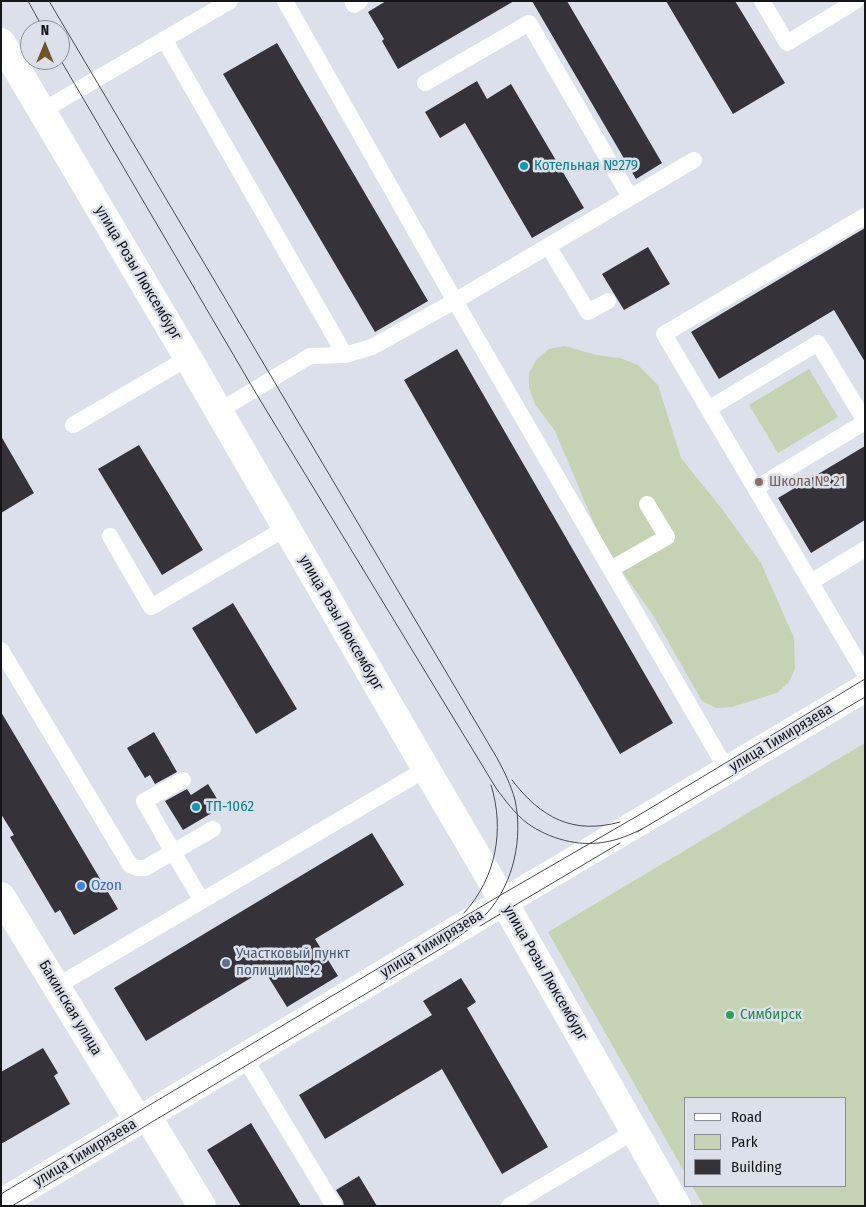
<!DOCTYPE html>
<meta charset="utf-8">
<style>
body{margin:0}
#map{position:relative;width:866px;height:1207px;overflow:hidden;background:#dce0ea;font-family:"Fira Sans Condensed",sans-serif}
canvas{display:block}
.frame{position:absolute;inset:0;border:2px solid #141518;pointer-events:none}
.legend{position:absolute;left:684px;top:1097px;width:162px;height:90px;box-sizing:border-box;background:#dce0ea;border:1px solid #8c8f96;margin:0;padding:6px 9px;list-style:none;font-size:15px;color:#141518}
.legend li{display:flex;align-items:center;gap:10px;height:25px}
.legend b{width:25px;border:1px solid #8c8f96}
.north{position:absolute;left:20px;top:20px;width:50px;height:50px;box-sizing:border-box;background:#dce0ea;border:1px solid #8c8f96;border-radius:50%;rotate:0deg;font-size:14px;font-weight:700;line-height:20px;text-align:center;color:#141518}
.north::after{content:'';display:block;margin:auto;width:18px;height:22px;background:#705427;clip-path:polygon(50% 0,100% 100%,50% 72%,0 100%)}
</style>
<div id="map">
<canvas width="866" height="1207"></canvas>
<div class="frame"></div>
<ul class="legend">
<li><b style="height:6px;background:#fff"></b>Road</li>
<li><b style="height:14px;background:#c6d2b4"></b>Park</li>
<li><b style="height:14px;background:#363239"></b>Building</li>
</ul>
<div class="north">N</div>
</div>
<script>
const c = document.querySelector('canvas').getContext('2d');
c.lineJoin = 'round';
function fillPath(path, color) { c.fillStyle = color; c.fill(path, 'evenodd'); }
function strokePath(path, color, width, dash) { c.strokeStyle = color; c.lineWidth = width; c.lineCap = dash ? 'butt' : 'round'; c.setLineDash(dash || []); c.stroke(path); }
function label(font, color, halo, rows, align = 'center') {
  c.font = font + ' "Fira Sans Condensed",sans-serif'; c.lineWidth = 5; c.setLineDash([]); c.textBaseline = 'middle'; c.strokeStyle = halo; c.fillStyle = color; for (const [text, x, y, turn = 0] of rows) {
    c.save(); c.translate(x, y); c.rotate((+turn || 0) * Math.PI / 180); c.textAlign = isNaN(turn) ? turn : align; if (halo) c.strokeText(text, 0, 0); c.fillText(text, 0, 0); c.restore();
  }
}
fillPath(new Path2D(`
 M565,346L596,355L620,358L638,365L658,385L681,458L722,509L761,563L794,638L795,669L789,682L777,693L732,707L716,708L702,701L653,615L603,545L555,431L535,404L529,388V373L537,359L549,349Z
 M809,369L838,417L778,453L749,405Z
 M865,743V1206H704L692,1186H845V1098H685V1173L548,932Z`), '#c6d2b4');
fillPath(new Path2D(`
 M386,1H514L398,69L382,41L384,39L368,12Z
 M532,1H567L662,163L636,179Z
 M666,1H735L785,83L733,114Z
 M277,43L428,301L375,332L223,74Z
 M477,81L487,99L511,84L584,208L532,238L465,123L440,138L425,112Z
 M865,228V362L834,310L719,379L691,332Z
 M648,247L670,284L624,310L602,274Z
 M457,349L673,723L620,754L404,380Z
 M1,436L34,493L1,513Z
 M139,445L203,550L162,575L98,469Z
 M865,446V520L811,553L778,498Z
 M233,603L297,709L256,734L192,628Z
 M1,712L118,909L74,935L60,910L55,913L10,837L14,835L1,814Z
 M154,732L177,772L155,784L150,775L145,778L127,748Z
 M208,784L222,807L183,830L165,801L187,789L191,795Z
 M372,833L404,885L315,939L338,976L287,1007L264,970L146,1041L114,988Z
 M461,978L476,1002L467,1008L548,1147L502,1174L442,1069L325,1139L299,1095L432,1015L423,1001Z
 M43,1048L58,1073L54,1076L70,1104L1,1144V1072Z
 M251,1123L301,1206H241L207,1150Z
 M359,1176L377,1206H344L343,1201L336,1190Z`), '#363239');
strokePath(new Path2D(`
 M285,1L455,301L727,770
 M352,1L354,5L360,1
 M762,1L787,43L856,1
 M164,39L345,355
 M425,83L529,23L630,197
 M42,111L230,1
 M865,216L664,334L865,674
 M548,246L588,312L608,301
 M708,409L818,343L865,421
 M219,411L310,356L345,355L372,347L455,301L694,160
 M73,425L188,358
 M756,488L865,422
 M110,536L151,607L286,528
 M611,569L667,537L647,504
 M811,582L865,549
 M1,650L130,865L137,868H145L173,852L202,901
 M183,780L144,801L173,852L213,829
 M57,986L426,769
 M244,1057L334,1206
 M509,1206L635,1131`), '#fff', 16);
strokePath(new Path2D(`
 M1,896L138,1120
 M147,1116L202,1206`), '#fff', 28);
strokePath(new Path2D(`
 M1,42L188,358L426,769L504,902L677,1206
 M1,1203L463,926L727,770L865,688`), '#fff', 28);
strokePath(new Path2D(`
 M28,1L44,30
 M49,1L497,758C504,771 511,785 515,800C523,838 514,882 488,912C476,925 461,935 446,945
 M60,59L254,390L496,788C505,800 515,814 527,823C549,839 579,847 605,842C618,840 630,835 642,829
 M512,780C541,818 573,835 620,822
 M637,832L865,697
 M464,913C496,878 505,830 491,785
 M480,926L620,843
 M1,1194L499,896L639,815L865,679
 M12,1206L452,942`), '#484a4f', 1);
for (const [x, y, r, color] of [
 [524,166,5,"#0f9aa8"],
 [759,482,5,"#8d6e63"],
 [196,807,5,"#0f9aa8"],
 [81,886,5,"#3f7fe0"],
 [226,963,5,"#5c6f8a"],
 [730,1015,5,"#2e9e5b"]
]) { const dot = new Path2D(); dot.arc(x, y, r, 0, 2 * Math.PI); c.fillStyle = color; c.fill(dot); strokePath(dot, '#dce0ea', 2); }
label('15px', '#0d838f', '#dce0ea', [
 ["Котельная №279",534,166],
 ["ТП-1062",206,807]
], 'left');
label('15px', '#141518', '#dce0ea', [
 ["улица Розы Люксембург",138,273,59],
 ["улица Розы Люксембург",341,623,60],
 ["улица Тимирязева",781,738,-31],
 ["улица Тимирязева",432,944,-31],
 ["улица Розы Люксембург",545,973,60],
 ["Бакинская улица",70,1008,59],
 ["улица Тимирязева",85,1153,-31]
]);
label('15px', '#785e54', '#dce0ea', [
 ["Школа № 21",769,482]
], 'left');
label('15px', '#366cbe', '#dce0ea', [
 ["Ozon",91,886]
], 'left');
label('15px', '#4e5e75', '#dce0ea', [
 ["Участковый пункт",236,954],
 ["полиции № 2",236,971]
], 'left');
label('15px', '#27864d', '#dce0ea', [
 ["Симбирск",740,1015]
], 'left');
</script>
